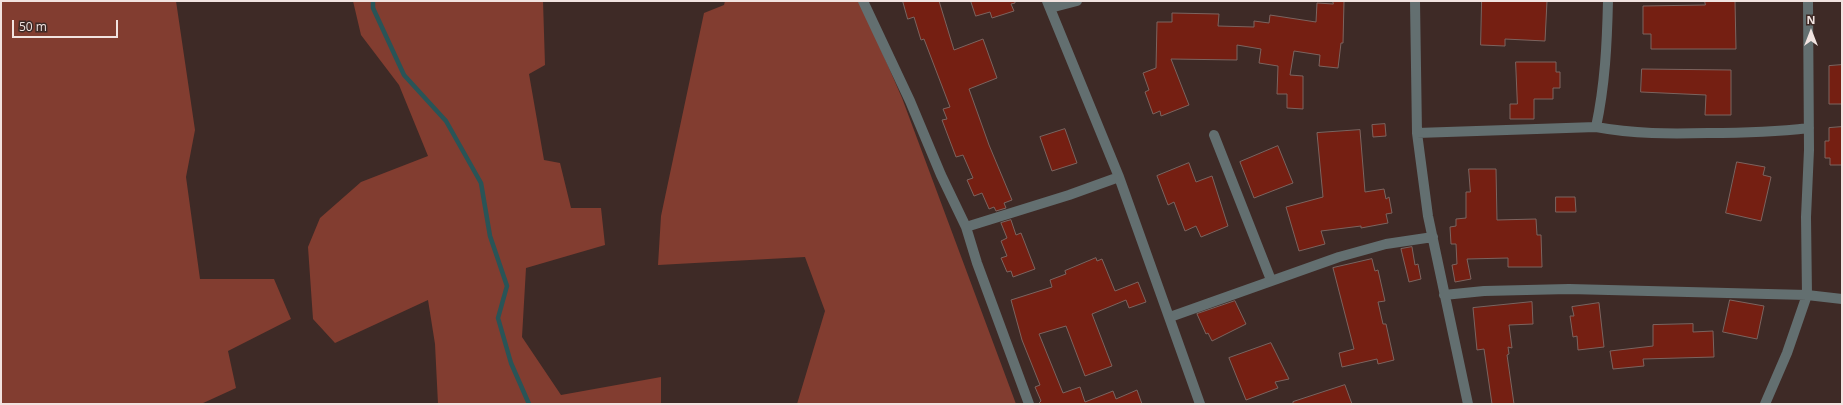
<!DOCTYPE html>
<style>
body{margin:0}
#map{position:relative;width:1843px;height:405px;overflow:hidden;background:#3e2a26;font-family:"Open Sans",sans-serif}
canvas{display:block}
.frame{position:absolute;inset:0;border:2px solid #f1e3e0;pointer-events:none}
.north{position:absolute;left:1791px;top:12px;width:40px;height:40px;-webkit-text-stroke:3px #3e2a26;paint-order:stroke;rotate:0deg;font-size:11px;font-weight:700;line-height:16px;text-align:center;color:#f1e3e0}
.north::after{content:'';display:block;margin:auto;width:14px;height:18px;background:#f1e3e0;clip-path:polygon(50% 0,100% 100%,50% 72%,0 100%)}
.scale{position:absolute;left:12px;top:20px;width:106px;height:18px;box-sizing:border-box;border:2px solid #f1e3e0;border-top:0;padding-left:5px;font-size:12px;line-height:14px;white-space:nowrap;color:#f1e3e0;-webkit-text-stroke:3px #3e2a26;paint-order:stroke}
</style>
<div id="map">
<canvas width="1843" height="405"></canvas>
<div class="frame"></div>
<div class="north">N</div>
<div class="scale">50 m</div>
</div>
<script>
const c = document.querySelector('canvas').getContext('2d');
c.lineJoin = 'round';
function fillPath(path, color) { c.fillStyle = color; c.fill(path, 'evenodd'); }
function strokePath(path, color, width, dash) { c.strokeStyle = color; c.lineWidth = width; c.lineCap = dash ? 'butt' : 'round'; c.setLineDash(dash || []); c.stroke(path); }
fillPath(new Path2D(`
 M1,1H176L195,130L186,177L200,279H274L291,319L228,351L236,388L201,404H1Z
 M353,1H543L545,65L529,74L544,160L560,163L571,208H601L605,245L526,268L522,337L561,395L661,377V404H438L435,344L428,300L335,343L313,319L308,247L320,218L361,182L428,156L399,85L361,35Z
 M725,1H860L902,98L1016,404H797L825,311L805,257L658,265L661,216L704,13L724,5Z`), '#823d30');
strokePath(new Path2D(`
 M373,1V8L404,75L446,121L481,183L490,236L507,286L498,318L511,363L529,404`), '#295457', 4.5);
const building = new Path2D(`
 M903,1H939L954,50L983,39L997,78L969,89L989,145L1012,200L1004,203L1006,208L996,211L994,207L989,209L982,193L974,196L967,180L973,178L963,155L956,157L942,120L947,119L943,109L950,107L924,39L921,40L914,17L908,19Z
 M971,1H1015V3L1011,4L1014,11L992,18L990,12L976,16Z
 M1333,1H1344L1343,43H1341L1338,68L1319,66L1320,55L1294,51L1290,75L1303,76V109L1287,108V94H1277L1278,66L1259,63L1261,49L1237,45V60L1171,59L1189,105L1161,116L1160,111L1153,114L1145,92L1149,90L1143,73L1156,68L1157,22H1172V13L1219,14L1218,26L1254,27V21L1269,23L1270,15L1316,22L1317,3L1333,4Z
 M1482,1H1547L1545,41L1505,39V46L1481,45Z
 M1705,1H1735L1736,49H1651V34H1643V6L1705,5Z
 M1516,62H1556V72H1560V88H1553V99H1534V119H1510V104H1517Z
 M1842,65V104H1829V66Z
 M1642,69L1731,70V115H1705L1706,95L1641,92Z
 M1385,124L1386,136L1373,137L1372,125Z
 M1842,127V165H1830V158H1825V141H1829V128Z
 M1065,129L1077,163L1052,171L1040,137Z
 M1360,130L1365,192L1384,189L1386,199L1389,197L1392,213L1386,214L1388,223L1361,228V226L1321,231L1325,244L1299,251L1286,207L1323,197L1317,133Z
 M1278,146L1293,183L1254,198L1240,162Z
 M1737,162L1765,167L1763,175L1771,177L1761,221L1726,213Z
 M1189,163L1196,182L1212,176L1228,226L1201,237L1196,226L1185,231L1174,202L1168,205L1157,176Z
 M1469,169H1496L1497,220L1536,219L1537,235H1541L1542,267H1508V258L1467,259L1471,279L1455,282L1452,265L1457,264L1456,244H1451L1450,227L1456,226V219L1466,218V192H1470Z
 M1556,197H1575L1576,212H1556Z
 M1011,220L1016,235L1021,233L1035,269L1013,277L1011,271L1007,272L1001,258L1007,256L1001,241L1007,238L1001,223Z
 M1412,247L1415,265L1418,264L1421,279L1409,282L1401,249Z
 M1096,258L1097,261L1102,259L1115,291L1138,282L1146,302L1129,308L1126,300L1092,314L1112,366L1085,376L1066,326L1039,334L1063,393L1080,387L1085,402L1113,391L1116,399L1137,390L1142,404H1038L1041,401L1035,387L1040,385L1022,340L1011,300L1052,287L1050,280L1066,274L1065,271Z
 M1372,259L1375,271L1378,270L1385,301L1378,302L1383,324H1386L1394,360L1378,364L1377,359L1342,367L1339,353L1354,349L1333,268Z
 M1730,300L1764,306L1757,339L1723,332Z
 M1235,301L1246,324L1212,341L1208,333L1206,334L1197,314Z
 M1532,302L1533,324L1509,325L1512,348L1508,347L1509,354L1507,355L1514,404H1492L1484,349L1477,350L1473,308Z
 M1599,303L1604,347L1578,350L1577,336L1573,337L1570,316H1574L1572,307Z
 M1693,324V332L1713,331L1714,357L1643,359L1644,366L1613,369L1610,351L1653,346V325Z
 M1271,343L1289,379L1275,382L1278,388L1246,400L1229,358Z
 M1345,385L1352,404H1293V402Z`);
fillPath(building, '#751f12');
strokePath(building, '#7c645f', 1);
strokePath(new Path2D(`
 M863,1L910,101L941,175L966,227L977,263L1029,404
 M1047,1L1119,177L1200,404
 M1415,1L1417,133L1428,216L1468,404
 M1050,8L1077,1
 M1596,127C1605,85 1607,44 1608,1
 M1417,133L1596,127C1634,134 1670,134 1708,133C1742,133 1775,132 1809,128
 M1214,135L1271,280
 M966,227L1069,195L1119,177
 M1444,295L1484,291L1569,289L1807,295L1842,299
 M1170,317L1339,257L1386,244L1433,237
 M1765,404L1787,353L1807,295L1806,217L1809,150L1808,1`), '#636f70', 10);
</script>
